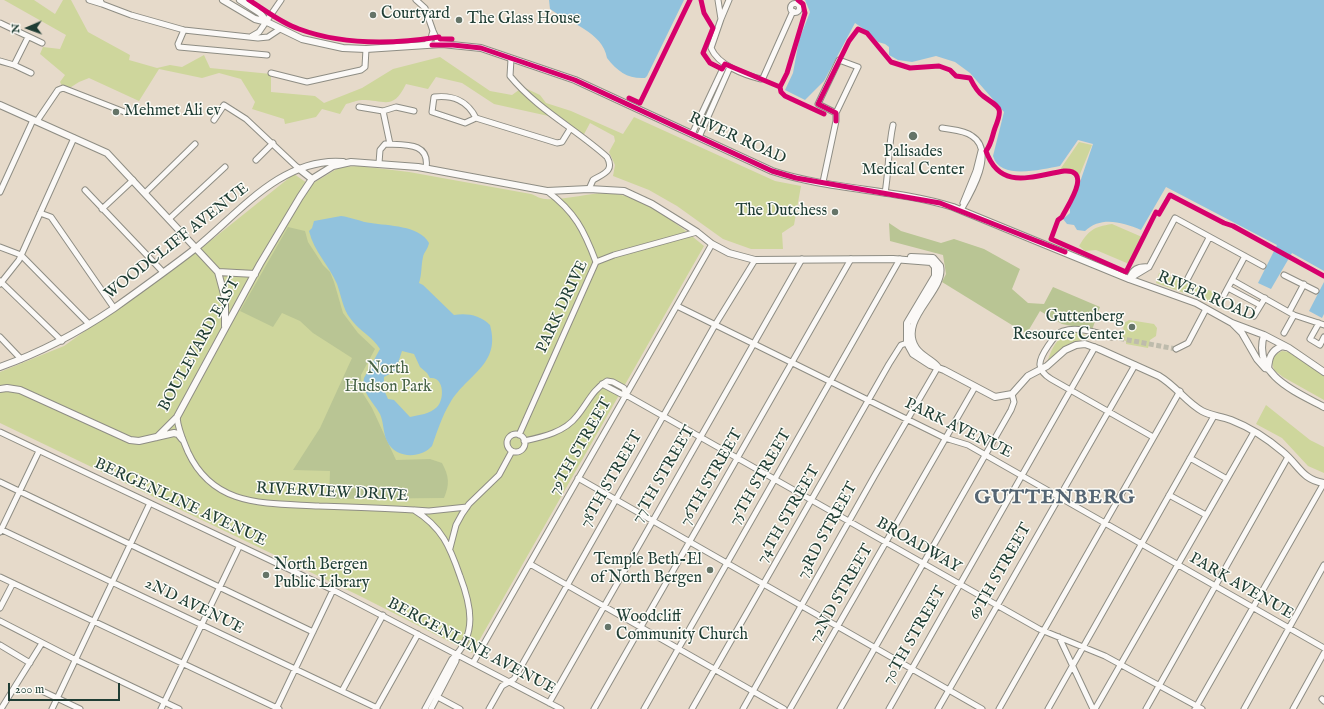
<!DOCTYPE html>
<style>
body{margin:0}
#map{position:relative;width:1324px;height:709px;overflow:hidden;background:#e6daca;font-family:"IM FELL English",serif}
canvas{display:block}
.north{position:absolute;left:8px;top:8px;width:40px;height:40px;-webkit-text-stroke:3px #fdfcf7;paint-order:stroke;rotate:268deg;font-size:11px;font-weight:700;line-height:16px;text-align:center;color:#1f3d34}
.north::after{content:'';display:block;margin:auto;width:14px;height:18px;background:#1f3d34;clip-path:polygon(50% 0,100% 100%,50% 72%,0 100%)}
.scale{position:absolute;left:8px;top:683px;width:112px;height:18px;box-sizing:border-box;border:2px solid #1f3d34;border-top:0;padding-left:5px;font-size:12px;line-height:14px;white-space:nowrap;color:#1f3d34;-webkit-text-stroke:3px #fdfcf7;paint-order:stroke}
</style>
<div id="map">
<canvas width="1324" height="709"></canvas>
<div class="north">N</div>
<div class="scale">200 m</div>
</div>
<script>
const c = document.querySelector('canvas').getContext('2d');
c.lineJoin = 'round';
function fillPath(path, color) { c.fillStyle = color; c.fill(path, 'evenodd'); }
function strokePath(path, color, width, dash) { c.strokeStyle = color; c.lineWidth = width; c.lineCap = dash ? 'butt' : 'round'; c.setLineDash(dash || []); c.stroke(path); }
function label(font, color, halo, rows, align = 'center') {
  c.font = font + ' "IM FELL English",serif'; c.lineWidth = 3; c.setLineDash([]); c.textBaseline = 'middle'; c.strokeStyle = halo; c.fillStyle = color; for (const [text, x, y, turn = 0] of rows) {
    c.save(); c.translate(x, y); c.rotate((+turn || 0) * Math.PI / 180); c.textAlign = isNaN(turn) ? turn : align; if (halo) c.strokeText(text, 0, 0); c.fillText(text, 0, 0); c.restore();
  }
}
fillPath(new Path2D(`
 M4,0H34L55,14L63,0H71L88,32L130,55L129,60L157,68L170,65L182,67L204,55L210,68L271,74V92L315,96L324,103L362,88L393,69L440,57L490,91L512,95L523,87L540,95L546,103L571,111L623,134L634,117L775,181L801,186L794,225L782,233L783,249H751L723,239L677,206L649,190L613,176L615,165L609,152L615,141L614,136L590,123L582,138L553,117L494,104L462,83L436,77L428,89L406,84C393,111 385,100 362,100C357,100 351,103 346,104L340,114L322,109L316,117L285,124L284,119L252,109L255,102L241,79L219,73L202,78L159,69L139,101L89,78L79,82L68,89L63,88L60,82L65,75L40,54L43,47L60,49L66,35Z
 M1079,142L1092,145L1078,179L1071,170L1059,171Z
 M359,166L409,172L531,194C535,195 540,199 545,199C561,201 588,193 606,193C640,193 679,225 704,246L472,653L360,596L0,423V372L64,346L204,246L294,174L310,185L340,167Z
 M1112,224L1142,237L1129,264L1096,250L1085,251L1079,246C1089,230 1093,227 1112,224Z
 M1159,273L1217,293L1213,303L1156,283Z
 M1129,320L1154,324L1157,328L1156,336L1150,340L1148,348L1126,344V341L1122,340L1124,323Z
 M1071,331L1081,332L1089,339C1070,341 1061,347 1049,363L1047,362C1052,348 1057,337 1071,331Z
 M1282,351L1290,352L1324,375V400L1283,377L1274,370L1272,363L1273,356Z
 M1266,405L1310,440L1324,447V473L1308,466L1282,438L1256,424Z`), '#ced69c');
fillPath(new Path2D(`
 M889,223L901,231L941,243L954,239L984,249L1020,269L1012,289L1028,303L1044,304L1053,287L1100,307L1092,330L1062,324L1040,311L1027,333L1020,330L942,282L946,274L943,255L890,241Z
 M288,227L305,231L308,242L323,265L330,272L334,282L343,313L358,333L375,349L361,375L362,392L372,408L396,460L430,459L442,463C449,476 450,484 444,498L329,499L330,471L293,470L320,428L352,358L313,333L300,321L282,313L273,327L240,311Z`), '#b9c594');
fillPath(new Path2D(`
 M549,0H684L647,76L645,78C628,79 618,72 607,58C603,32 569,23 550,9Z
 M805,0H1324V271L1292,253L1271,289L1258,283L1277,245L1166,187L1141,230C1122,222 1101,216 1085,231L1077,230L1074,225L1067,224L1063,219L1070,213V206L1079,185L1093,144L1078,140L1060,166C1042,169 1000,181 993,156L1004,112L970,73L955,62L936,56L912,62L898,60L889,55V47L885,44L878,42L868,32L855,23L824,81L805,100L785,90L793,73L799,40L810,12Z
 M341,216C351,217 361,222 371,223C388,226 419,225 429,243C428,249 424,252 423,257C421,266 422,274 419,283L423,285L454,315C467,313 480,315 490,325C501,365 468,373 450,403C442,416 437,432 432,446C421,459 395,459 387,441C383,433 384,423 380,414C374,403 361,392 364,378L380,349C373,337 358,330 350,318C343,309 341,295 337,284C329,265 314,252 309,231L312,228L314,221ZM402,351L414,354L420,367L427,373L430,378C444,376 445,399 437,407C430,414 419,415 410,417L394,400L388,399L384,390V377L395,371L394,366L398,363Z
 M1324,282V314L1322,318L1309,311Z`), '#91c2dd');
strokePath(new Path2D(`
 M1112,337L1176,349`), '#bebbac', 5, [5, 2.5]);
const minor = new Path2D(`
 M89,0L102,4
 M100,0L102,4L131,15L184,30L258,38L268,37L280,29
 M416,0L425,8L433,31L439,44
 M718,0L721,19L729,0
 M790.5 8a4.5 4.5 0 1 1 9 0a4.5 4.5 0 1 1-9 0Z
 M721,19L711,48C718,65 744,75 761,79L763,78L793,11
 M0,23L42,43
 M184,30L178,44L179,47L267,55
 M252,36L259,32L281,0
 M426,45L431,38L433,31
 M511,59L510,76C537,109 576,129 607,157C615,171 603,174 593,180L589,189
 M0,61L14,65L31,73
 M14,65L28,37
 M271,73L307,82L361,70L365,67L366,49
 M359,107L383,111L396,107L414,111
 M383,111L390,144
 M476,118C467,100 453,95 434,97L432,112L465,123L476,118L557,143L562,142L570,129
 M214,120L224,105L246,119L298,168
 M37,121L58,90L63,88L127,113
 M942,128C952,130 964,130 972,136C996,151 971,193 961,210
 M692,134L725,64
 M699,137L730,67
 M256,160L273,143
 M379,163L380,150L385,144C405,145 430,142 426,168
 M823,182L836,121V113L858,67L839,60L818,104L836,113
 M85,190L163,272
 M547,191C575,212 584,230 596,262
 M0,192L33,120
 M145,193L195,144
 M885,193C889,170 888,148 893,125
 M963,203L976,171L981,151
 M102,209L133,180
 M40,213L51,217L114,308
 M169,219L225,167
 M0,247L21,255L89,324
 M1284,275L1316,291
 M1188,278L1209,238
 M1129,279L1149,267L1175,218L1263,266
 M1129,279C1132,269 1138,266 1149,267
 M1232,280L1294,315L1324,325
 M0,281L62,341
 M0,284L19,260L74,138
 M1228,288L1260,305
 M1224,295L1245,256
 M677,306L945,438L968,445L1324,648
 M1289,312L1304,284
 M1254,316L1265,298
 M1319,323L1310,339L1320,345L1324,337
 M1284,333L1294,315
 M0,337L21,359
 M1112,337C1097,333 1078,326 1063,331C1055,333 1039,357 1040,365C1041,372 1046,376 1051,379L1153,437
 M1176,349L1188,343L1206,309
 M602,384L621,394L626,395L1039,629L1105,656L1202,709
 M177,417C178,430 183,440 188,452C214,508 266,503 319,506C351,507 382,508 414,510C442,527 450,547 460,576C471,605 478,635 452,659L425,709
 M0,432L333,590L561,709
 M507 443a9 9 0 1 1 18 0a9 9 0 1 1-18 0Z
 M519,435L596,262L614,255L697,232
 M524,441C543,437 565,432 577,416C587,404 593,389 607,381L613,382L624,388L626,395
 M1190,458L1227,479
 M578,478L982,709
 M0,482L313,632
 M1169,495L1206,515
 M415,510L429,511L467,507
 M0,529L377,708
 M0,532L39,451
 M450,548L456,525L462,514L469,504L499,475L512,451
 M530,564L784,709
 M0,577L279,709
 M0,608L13,583
 M0,621L72,658L179,709
 M1059,637L1093,709
 M0,645L30,663
 M473,663L712,244
 M40,690L80,709
 M342,691L383,615
 M434,695L460,709
 M1322,699L1324,701
 M549,703L802,259
 M1,709L42,643
 M52,709L150,503
 M161,709L239,547
 M276,709L333,590
 M376,709L418,634
 M431,709L456,661L457,654
 M489,709L502,686L514,679L715,325L755,260
 M594,709L851,259
 M644,709L900,259
 M692,709L889,364L901,345L910,342
 M743,709L875,475L938,367
 M790,709L975,387
 M840,709L1011,410L1014,402L1012,394
 M889,709L1095,347
 M938,709L1135,365
 M999,709L1180,391
 M1048,709L1214,416
 M1095,709L1254,432
 M1146,709L1288,457
 M1195,709L1324,483
 M1244,709L1324,565
 M1293,709L1324,653`);
const major = new Path2D(`
 M223,0L255,19L267,22L302,39L343,48L366,49L442,44L481,48L575,80L772,171C830,190 895,189 953,207L1129,279L1196,303L1232,323L1264,335L1289,348L1324,372
 M240,0L260,13L267,22
 M0,105L107,153L218,272L225,298V326
 M298,168L312,179
 M911,257L933,258L940,266C946,291 897,319 916,348C921,356 931,359 937,366
 M218,272L255,274
 M1233,324L1242,333L1257,359L1265,368
 M1264,335C1252,375 1296,392 1324,407
 M0,367C42,352 76,334 113,309C141,289 169,269 196,248C239,213 282,157 343,162
 M1268,369C1269,357 1271,351 1282,346L1286,347
 M0,389L7,388L20,390L130,440L139,441L174,433L178,434L182,439
 M157,437L177,417L260,264L300,197L312,179L333,166L351,162L418,167L547,191L589,189L624,191L652,204L697,232L712,244L729,253L755,260L893,259L931,262L935,267V276L907,323V343L913,354L930,365L944,370L995,397L1012,394L1028,376L1047,366L1065,350L1076,345L1085,344L1099,349L1159,376C1176,386 1187,403 1202,411C1211,416 1221,416 1231,420C1249,427 1269,440 1283,452C1298,464 1302,480 1324,483`);
strokePath(minor, '#8e8d84', 7);
strokePath(major, '#8e8d84', 8);
strokePath(minor, '#fbf9f7', 5);
strokePath(major, '#fbf9f7', 6);
strokePath(new Path2D(`
 M249,0C265,10 281,23 299,29C342,45 394,44 439,37L440,39H452
 M701,0L704,13L713,28L703,53L710,63L722,69L725,64L780,87
 M798,0L803,4L805,13L787,73L780,87L781,92L785,96L824,114
 M432,45H453L481,48L575,80L772,171L796,178L940,203L1065,252
 M629,98L640,103L690,0
 M836,121V113L818,104L849,41L858,29L867,33L891,62L910,68L939,66L950,70L956,76L970,78C973,84 977,92 983,96C999,108 1004,106 995,128C992,136 992,143 986,151C1000,191 1032,176 1064,171C1093,169 1068,205 1062,217L1058,220L1051,239L1126,272L1156,212L1159,214L1170,195L1224,223L1233,226L1324,276`), '#d6006c', 5);
for (const [x, y, r, color] of [
 [373,15,4,"#657468"],
 [459,20,4,"#657468"],
 [116,112,4,"#657468"],
 [913,136,5,"#657468"],
 [835,212,4,"#657468"],
 [1132,327,4,"#657468"],
 [710,570,4,"#657468"],
 [266,575,4,"#657468"],
 [608,627,4,"#657468"]
]) { const dot = new Path2D(); dot.arc(x, y, r, 0, 2 * Math.PI); c.fillStyle = color; c.fill(dot); strokePath(dot, '#fdfcf7', 1.5); }
label('16px', '#1f3d34', '#fdfcf7', [
 ["Courtyard",381,15],
 ["The Glass House",467,20],
 ["Mehmet Ali ev",124,112],
 ["Palisades",913,153,"center"],
 ["Medical Center",913,171,"center"],
 ["The Dutchess",827,212,"right"],
 ["Guttenberg",1124,318,"right"],
 ["Resource Center",1124,336,"right"],
 ["Temple Beth-El",702,561,"right"],
 ["of North Bergen",702,579,"right"],
 ["North Bergen",274,566],
 ["Public Library",274,584],
 ["Woodcliff",616,618],
 ["Community Church",616,636]
], 'left');
label('16px', '#1f3d34', '#fdfcf7', [
 ["RIVER ROAD",737,139,24],
 ["WOODCLIFF AVENUE",177,242,-38],
 ["RIVER ROAD",1206,297,23],
 ["PARK DRIVE",563,307,-65],
 ["BOULEVARD EAST",200,345,-61],
 ["PARK AVENUE",958,429,26],
 ["79TH STREET",581,447,-60],
 ["77TH STREET",664,475,-60],
 ["76TH STREET",712,478,-60],
 ["75TH STREET",761,478,-60],
 ["78TH STREET",612,480,-60],
 ["RIVERVIEW DRIVE",332,493,3],
 ["BERGENLINE AVENUE",180,503,25],
 ["74TH STREET",789,515,-60],
 ["73RD STREET",828,531,-61],
 ["BROADWAY",918,546,30],
 ["69TH STREET",1001,572,-60],
 ["PARK AVENUE",1241,587,30],
 ["72ND STREET",842,594,-60],
 ["2ND AVENUE",194,607,26],
 ["70TH STREET",915,636,-60],
 ["BERGENLINE AVENUE",471,647,28]
]);
label('16px', '#466245', '#fdfcf7', [
 ["North",388,370],
 ["Hudson Park",388,388]
]);
c.letterSpacing = '1px';
label('bold 20px', '#556573', '#fdfcf7', [
 ["GUTTENBERG",1055,499]
]);
c.letterSpacing = '0px';
</script>
